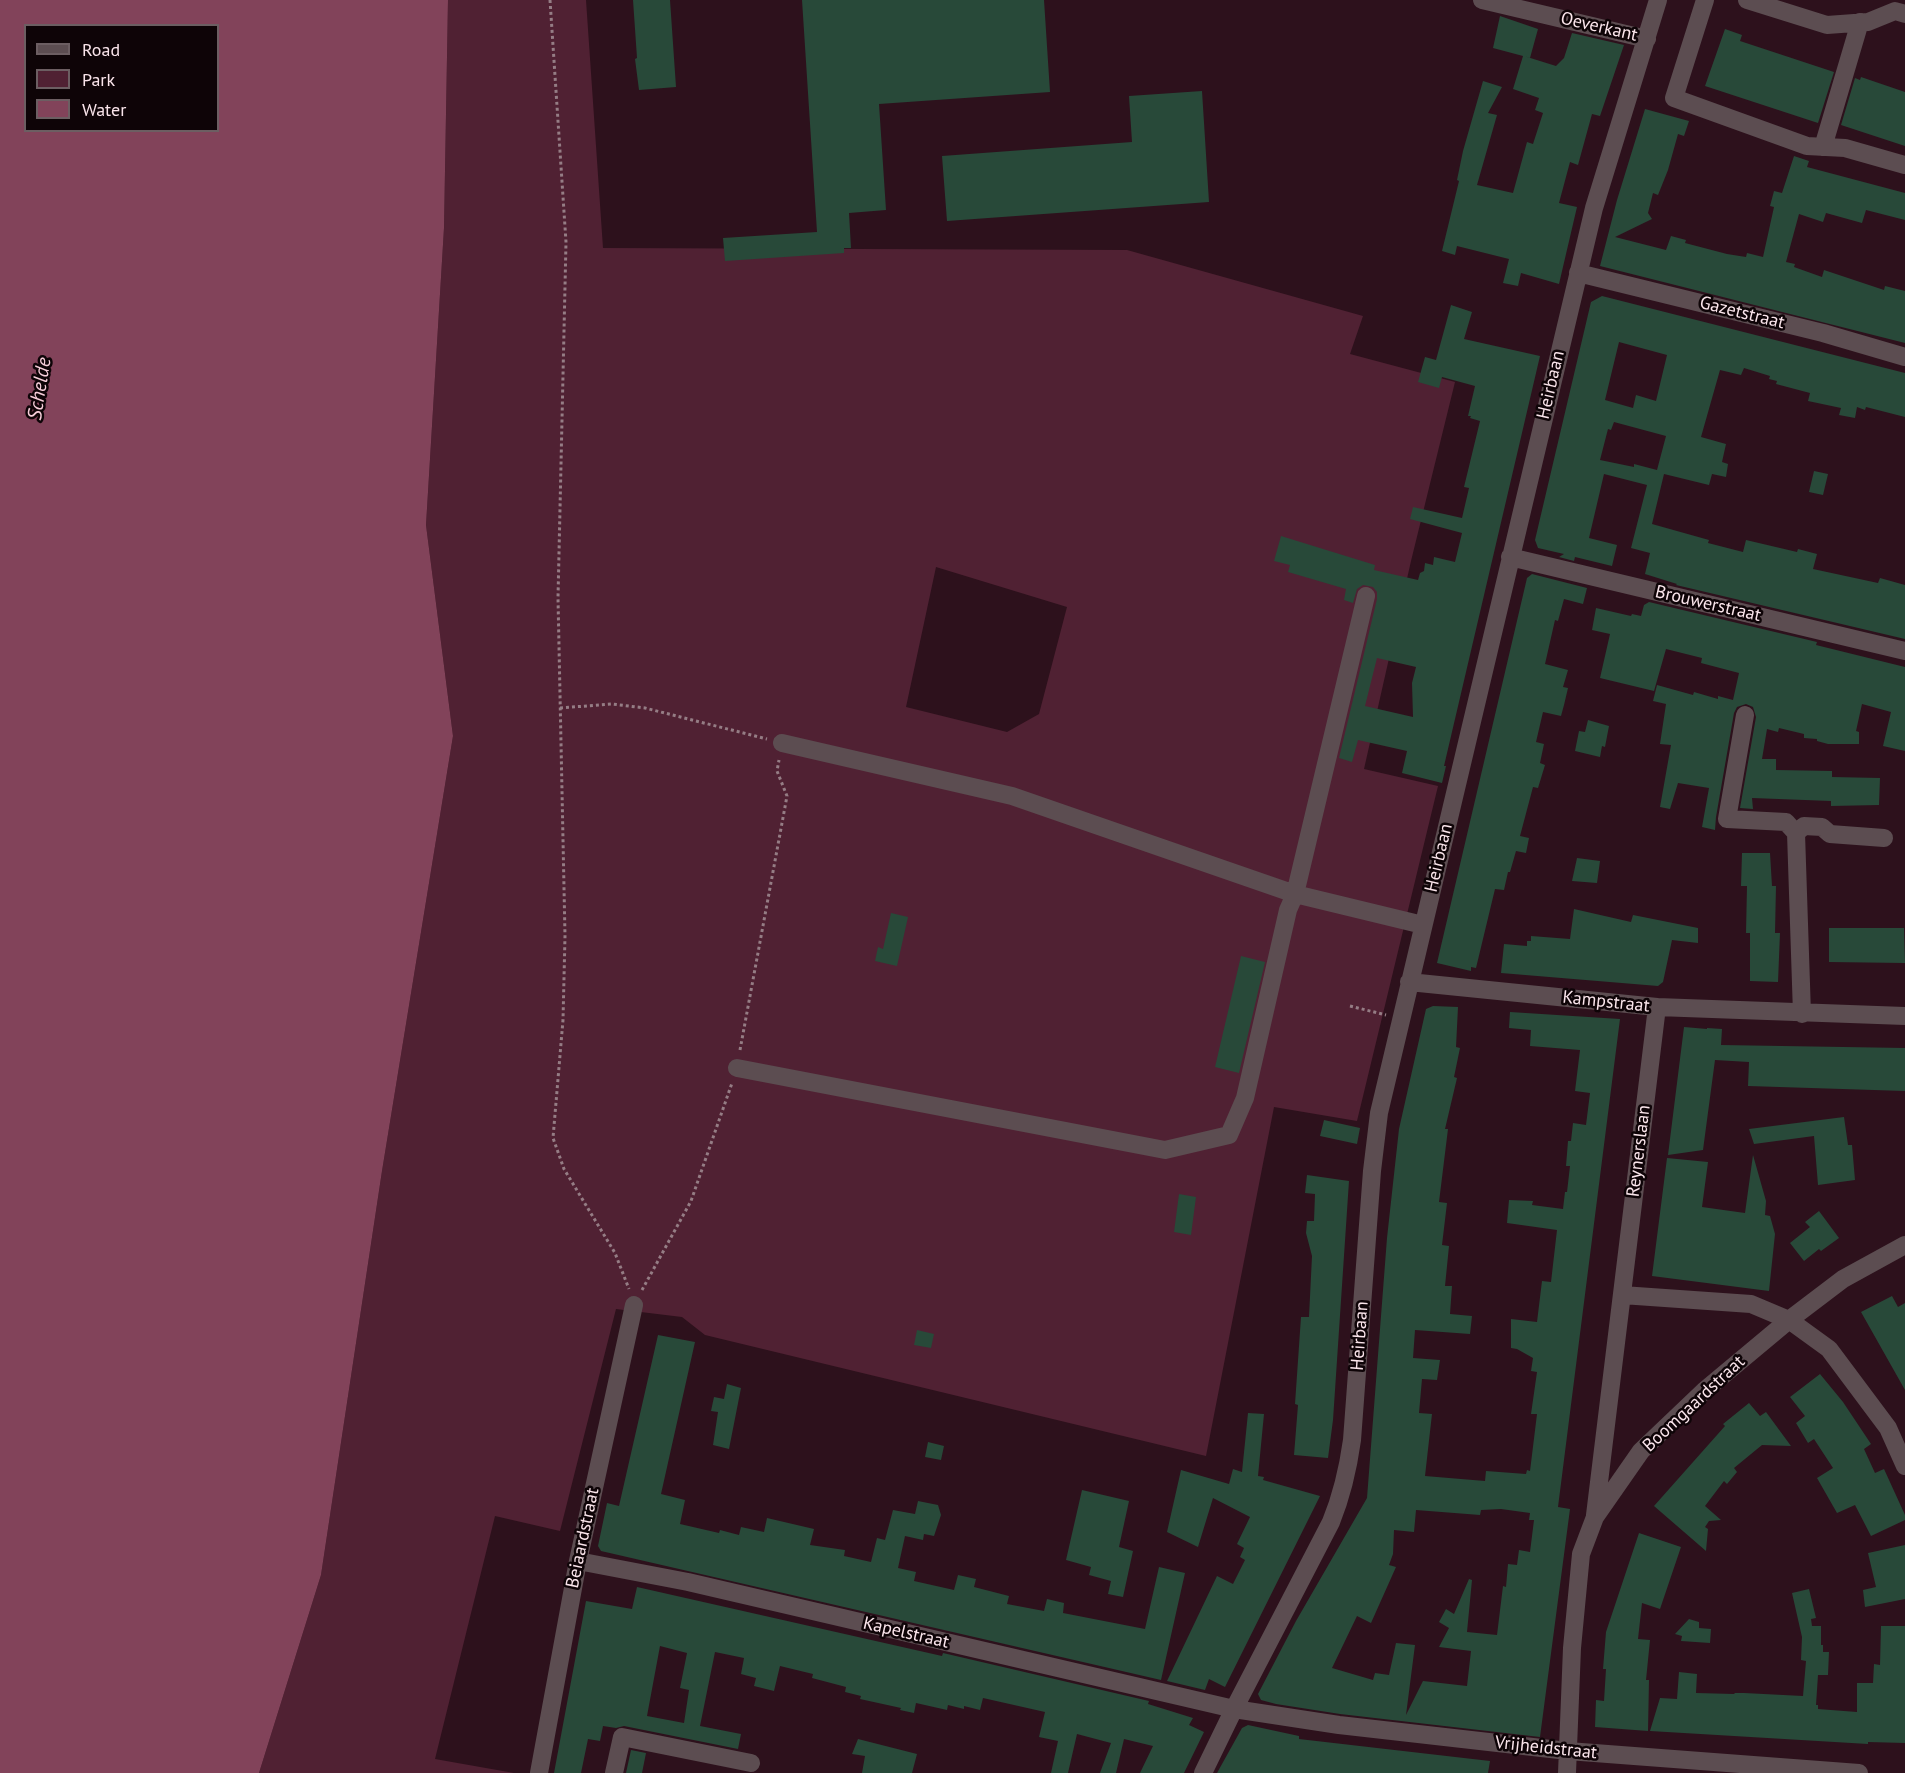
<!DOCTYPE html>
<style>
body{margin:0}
#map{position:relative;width:1905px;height:1773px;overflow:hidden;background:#2d111c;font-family:"PT Sans",sans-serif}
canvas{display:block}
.legend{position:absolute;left:24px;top:24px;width:195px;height:108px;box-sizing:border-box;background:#0e0407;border:2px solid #6c5e62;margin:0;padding:8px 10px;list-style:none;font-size:18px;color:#fae5eb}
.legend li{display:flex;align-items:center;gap:12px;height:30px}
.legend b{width:30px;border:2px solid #6c5e62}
</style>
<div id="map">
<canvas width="1905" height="1773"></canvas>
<ul class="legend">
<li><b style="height:8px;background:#5c4d51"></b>Road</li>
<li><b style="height:16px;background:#502133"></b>Park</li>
<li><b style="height:16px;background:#82435a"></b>Water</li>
</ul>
</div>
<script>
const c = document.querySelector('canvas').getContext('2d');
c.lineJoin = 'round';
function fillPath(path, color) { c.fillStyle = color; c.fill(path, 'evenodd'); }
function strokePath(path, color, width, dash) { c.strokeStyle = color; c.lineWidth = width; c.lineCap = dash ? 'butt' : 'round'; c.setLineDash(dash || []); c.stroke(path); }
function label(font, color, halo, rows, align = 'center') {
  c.font = font + ' "PT Sans",sans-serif'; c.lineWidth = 5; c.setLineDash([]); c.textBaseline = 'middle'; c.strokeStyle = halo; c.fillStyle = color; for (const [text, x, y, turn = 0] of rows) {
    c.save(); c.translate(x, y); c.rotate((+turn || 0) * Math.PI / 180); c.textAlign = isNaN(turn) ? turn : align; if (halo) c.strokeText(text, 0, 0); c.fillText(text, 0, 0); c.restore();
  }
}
fillPath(new Path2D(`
 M448,0H586L603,248L1127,250L1363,316L1350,354L1455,382L1411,561L1364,769L1438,786L1357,1121L1274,1107L1206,1456L705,1335L682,1317L616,1309L560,1531L495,1516L435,1759L514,1773H259L321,1575L382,1171L453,736L426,525L444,228ZM936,567L1067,607L1039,714L1007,732L906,707Z`), '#502133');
fillPath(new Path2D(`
 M0,0H448L444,228L426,525L453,736L382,1171L321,1575L259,1773H0ZM26,26H218V130H26Z`), '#82435a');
fillPath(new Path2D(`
 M633,0H670L676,87L639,90L635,59L637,58Z
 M802,0H1044L1050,92L879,104L886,210L849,213L851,248H844V253L725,261L723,238L817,232Z
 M1500,16L1538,29L1530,58L1524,56L1556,66L1564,58L1572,33L1624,45L1600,116L1592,114L1578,165L1570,162L1559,203L1577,207L1559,284L1521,273L1518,286L1503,283L1509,259L1457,246L1455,255L1442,251L1459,181L1457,180L1463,151L1483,81L1502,87L1488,113L1497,115L1477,185L1513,193L1527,142L1533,144L1543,113L1535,110L1539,98L1513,89L1523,56L1493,48Z
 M1725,29L1742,35L1740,41L1834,72L1818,123L1705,86Z
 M1861,77L1905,92V146L1841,125L1855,78L1860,80Z
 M1202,91L1209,202L947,221L942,156L1132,142L1129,96Z
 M1645,109L1689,121L1684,136L1678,134L1668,170L1658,195L1653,193L1648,213L1652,219L1615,237L1666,250L1671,236L1686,240L1685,243L1727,254L1746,257L1747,253L1763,257L1774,207L1770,206L1774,191L1782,193L1794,156L1809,161L1807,167L1905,193V220L1866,210L1862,223L1826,213L1823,222L1799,214L1786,262L1795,264L1794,267L1822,277L1824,270L1884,290L1885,286L1905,291V343L1600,266L1617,200Z
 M1602,296L1905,373V417L1866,407L1865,410L1857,407L1855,418L1839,415L1841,408L1808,401L1810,393L1776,384L1777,381L1769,379L1770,376L1744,368L1741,375L1720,370L1701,437L1726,444L1722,462L1728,464L1726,477L1712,474L1709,485L1664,474L1652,524L1709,540L1708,543L1743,552L1746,540L1797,552L1798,549L1817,554L1813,569L1878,583L1880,578L1905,585V639L1676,585L1677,584L1645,574L1650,553L1631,548L1647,485L1604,474L1589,538L1617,545L1612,566L1575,557L1574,561L1559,557L1564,554L1538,548L1535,540L1591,302ZM1619,342L1667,355L1656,401L1636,395L1633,408L1605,400ZM1614,422L1666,436L1657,470L1634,464V467L1600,460L1608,429L1611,430Z
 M1451,305L1472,312L1464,339L1540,356L1444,766H1446L1442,783L1402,773L1407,751L1358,740L1352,762L1339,758L1377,599V592L1373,587L1363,585L1357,589L1353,603L1344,600L1346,589L1288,572L1290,565L1274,561L1281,536L1375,565L1374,570L1418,580L1420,573L1424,571L1425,563L1433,565L1434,557L1455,562L1462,533L1410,519L1413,507L1462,518L1469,488L1464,487L1480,421L1470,418L1471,416H1468L1475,386L1442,377L1439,388L1418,382L1425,357L1436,360ZM1377,658L1416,667L1412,683L1413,717L1365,706Z
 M1814,471L1828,474L1823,495L1809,492Z
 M1532,574L1587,588L1583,604L1564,599L1558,621L1555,620L1545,664L1568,670L1563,687L1568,688L1564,705L1561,716L1543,712L1536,742L1544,744L1540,763L1545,765L1538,788L1533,787L1520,836L1529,838L1526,853L1516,851L1510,872H1508L1504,890L1495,889L1476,968L1471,967V971L1437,963L1527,578Z
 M1649,602L1817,642L1816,645L1905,667V751L1883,746L1891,712L1862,704L1856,731L1859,732V744H1828L1817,741V739L1804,738V734L1779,728L1778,732L1767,729L1762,759H1776V770L1832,771V777L1880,778L1879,805L1831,806V801L1752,798L1753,809L1740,808L1756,717L1753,707L1746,704L1737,707L1734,713L1716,817L1715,830L1702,827L1709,788L1678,783L1670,809L1660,807L1671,745L1660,744L1666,704L1653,701L1657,685L1693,695L1694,692L1718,699V696L1733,700L1739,673L1701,663L1702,658L1666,649L1654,691L1600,678L1610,634L1592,630L1596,608L1631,616L1632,614L1641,616L1644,605Z
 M1588,720L1609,726L1605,747L1602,746L1600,757L1575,751L1579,731L1585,732Z
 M1742,853H1770L1772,886H1776L1775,933H1780L1778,982L1750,981V933H1746L1747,886H1741Z
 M1577,858L1600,861L1597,883L1572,881Z
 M1574,909L1631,922L1633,915L1698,928V943L1672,940L1663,982L1658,986L1501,973L1504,944L1527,946V941H1531V936L1570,939Z
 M891,913L908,917L897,966L875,961L878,947L883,949Z
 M1829,928H1904L1905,963L1829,962Z
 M1241,956L1265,962L1239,1073L1215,1067Z
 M1433,1006L1458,1007L1456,1047L1460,1048L1454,1077L1457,1078L1445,1129H1448L1439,1202L1447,1203L1442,1245L1449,1246L1445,1286H1452L1450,1314L1472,1316L1470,1334L1415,1330L1413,1358L1440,1360L1437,1380L1422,1379L1419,1413L1432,1414L1425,1476L1485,1481L1486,1471L1526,1474L1527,1470L1530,1471L1537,1414H1531L1537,1372L1531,1371L1533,1358L1517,1349L1511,1348V1319L1537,1322L1542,1281L1551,1282L1557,1230L1507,1223L1509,1200L1533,1201L1532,1205L1563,1209L1565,1192H1567L1570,1166H1566L1568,1141H1571L1573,1123L1586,1125L1590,1093L1575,1091L1580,1050L1530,1046L1531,1030L1509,1028L1510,1012L1620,1019L1558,1507L1570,1509L1540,1737L1340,1714L1276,1704L1261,1700L1258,1694L1296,1621L1367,1498L1387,1238L1399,1129L1426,1009ZM1501,1509L1530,1513L1529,1520H1534L1530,1552L1519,1550L1517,1565L1508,1564L1506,1587L1503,1586L1497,1635L1467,1632L1472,1580L1469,1579L1454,1614L1446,1609L1439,1622L1449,1628L1439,1647L1471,1651L1467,1686L1423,1681L1406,1715L1415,1645L1396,1643L1389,1675L1375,1673L1373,1680L1332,1668L1357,1616L1371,1623L1396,1567L1389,1565L1393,1554L1394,1530L1414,1532L1416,1510L1480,1515L1481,1510Z
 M1684,1027L1707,1029V1028L1722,1029L1721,1045L1905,1048V1091L1748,1086L1749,1062L1715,1060L1703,1150L1668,1155Z
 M1844,1117L1848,1145H1852L1855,1180L1818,1185L1814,1136L1754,1144L1749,1129Z
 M1324,1120L1360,1128L1357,1144L1320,1136Z
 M1753,1155L1766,1201L1765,1215L1770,1216L1775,1234L1769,1291L1652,1276L1667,1158L1708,1162L1702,1207L1745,1213Z
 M1307,1175L1349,1181L1333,1420L1328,1458L1294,1455L1298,1405L1295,1404L1301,1317H1309L1312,1256L1306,1233L1307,1221H1314L1315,1194L1305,1193Z
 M1179,1194L1196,1197L1191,1235L1174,1232Z
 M1819,1211L1839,1238L1821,1251L1819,1249L1804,1261L1790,1243L1810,1227L1805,1222Z
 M1892,1296L1898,1307L1905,1303V1390L1861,1312Z
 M917,1330L934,1334L931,1348L914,1345Z
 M658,1335L695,1342L661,1494L685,1500L680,1524L719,1533L720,1530L739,1535L741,1527L764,1532L767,1518L814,1529L810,1545L845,1550L844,1556L871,1562L877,1538L885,1540L893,1510L915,1514L918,1501L938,1505L941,1515L934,1536L924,1534L923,1540L905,1536L898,1568L916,1572L914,1581L954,1590L958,1575L976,1579L974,1587L1009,1596L1007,1604L1044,1611L1047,1599L1064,1603L1063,1613L1145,1629L1159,1567L1185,1573L1161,1680L601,1551L598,1546L607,1503L619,1506Z
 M1820,1374L1843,1402L1871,1444L1864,1449L1875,1473L1884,1469L1905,1515V1520L1871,1536L1855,1505L1837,1513L1817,1478L1833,1468L1814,1439L1808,1443L1796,1423L1805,1416L1790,1397Z
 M727,1384L741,1388L729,1449L713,1445L718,1412L711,1411L714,1397L724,1399Z
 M1749,1403L1760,1416L1766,1412L1791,1446L1762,1445L1734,1468L1737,1472L1727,1484L1724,1481L1705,1506L1721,1520L1709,1521L1705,1527L1708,1529L1706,1551L1654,1506L1725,1426L1723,1424Z
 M1248,1413L1264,1414L1258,1476L1264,1477L1263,1480L1320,1496L1225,1687L1209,1679L1205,1690L1167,1681L1217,1576L1233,1584L1245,1560L1240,1557L1244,1548L1237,1544L1250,1517L1213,1498L1198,1547L1167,1532L1181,1470L1229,1484L1233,1469L1242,1472Z
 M928,1442L944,1446L941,1460L925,1457Z
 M1082,1490L1129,1501L1119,1547L1133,1551L1123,1597L1108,1594L1111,1581L1089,1575L1091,1567L1066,1560Z
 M1639,1533L1681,1547L1660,1609L1642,1603L1638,1639L1650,1640L1646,1680H1649L1648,1731L1595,1727L1596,1700L1604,1701L1606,1669H1603L1606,1632Z
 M1905,1545V1599L1865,1607L1863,1590L1876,1587L1868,1553Z
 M637,1587L942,1656L943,1653L1149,1701L1148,1704L1193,1718L1189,1725L1204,1732L1184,1773H1140L1153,1746L1124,1739L1116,1773H1100L1111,1743L1077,1734L1068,1773H1051L1058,1741L1039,1737L1045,1712L983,1698L980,1710L964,1706V1709L948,1705L947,1710L916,1703L914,1713L900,1710L901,1708L860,1699L861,1696L845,1692L846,1687L812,1678L813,1674L780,1666L774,1691L754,1686L756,1678L741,1674L744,1658L715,1652L700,1726L741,1734L738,1749L624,1726L616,1728L603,1726L600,1741L588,1739L581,1773H554L586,1601L632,1609ZM660,1646L687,1653L680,1688L689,1690L684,1723L647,1716Z
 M1809,1589L1816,1618L1811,1619L1812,1626H1821V1645H1823V1652H1829L1828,1675H1818L1816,1705H1818V1709L1857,1712V1683H1873L1874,1664L1880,1665L1881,1626H1905V1743L1868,1742V1744L1650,1731L1660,1698L1677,1699L1679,1672L1697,1674L1696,1693L1734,1694L1735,1693H1744L1803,1696L1806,1661L1801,1660L1802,1637L1792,1593Z
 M1689,1619L1699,1622V1628L1711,1629L1710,1643L1681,1641L1682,1636L1675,1634Z
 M1248,1725L1299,1736V1739L1490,1761L1488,1773H1217L1242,1728Z
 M858,1739L917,1754L912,1773H862L865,1756L852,1754Z
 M631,1750L646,1753L642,1773H626Z`), '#284939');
strokePath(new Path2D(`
 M550,0L566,242L558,598L565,936L563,1020L553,1138L564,1169L615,1253L629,1289
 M560,708L612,704L645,708L767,739
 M1350,1006L1386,1015
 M740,1050L787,796L777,771L779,760
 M642,1290L691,1201L732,1083`), '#957d85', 3, [3, 3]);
strokePath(new Path2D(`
 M1482,0L1647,39
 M1705,0L1674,98L1807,146L1845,148L1905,165
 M1747,0L1827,25L1868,22L1895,11L1905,14
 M1823,147L1860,22
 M1578,273L1823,333L1905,357
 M1510,557L1905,651
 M1745,715L1727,819L1786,822L1796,833L1802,1014
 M782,743L1012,796L1295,894L1423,925
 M1796,833L1804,826L1822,827L1830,834L1884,838
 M1409,982L1657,1007L1905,1016
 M737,1068L1165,1150L1229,1135L1245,1098L1288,910L1295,894L1366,596
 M1622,1295L1751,1304L1789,1320L1829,1349L1888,1428L1905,1466
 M1595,1515L1657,1007
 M578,1561L688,1582L1234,1709L1339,1725L1568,1751L1859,1773
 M539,1773L578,1561L634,1305
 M614,1773L622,1737L751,1763
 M1203,1773L1234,1709L1331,1522C1342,1495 1348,1469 1352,1440L1372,1171L1379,1113L1594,208L1658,0
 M1567,1773L1572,1648L1581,1554L1595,1517L1641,1451L1704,1391L1789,1320L1843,1279L1905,1245`), '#5c4d51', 18);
label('18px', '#fae5eb', '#0e0407', [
 ["Oeverkant",1599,27,13],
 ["Gazetstraat",1742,313,14],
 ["Heirbaan",1551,385,-77],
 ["Brouwerstraat",1708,604,13],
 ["Heirbaan",1439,858,-77],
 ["Kampstraat",1606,1002,6],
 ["Reynerslaan",1639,1151,-83],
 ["Heirbaan",1360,1336,-86],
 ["Boomgaardstraat",1694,1404,-43],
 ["Beiaardstraat",583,1538,-78],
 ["Kapelstraat",906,1633,13],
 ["Vrijheidstraat",1546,1748,6]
]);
label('italic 20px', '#f8cfdb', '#0e0407', [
 ["Schelde",40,389,-81]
]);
</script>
